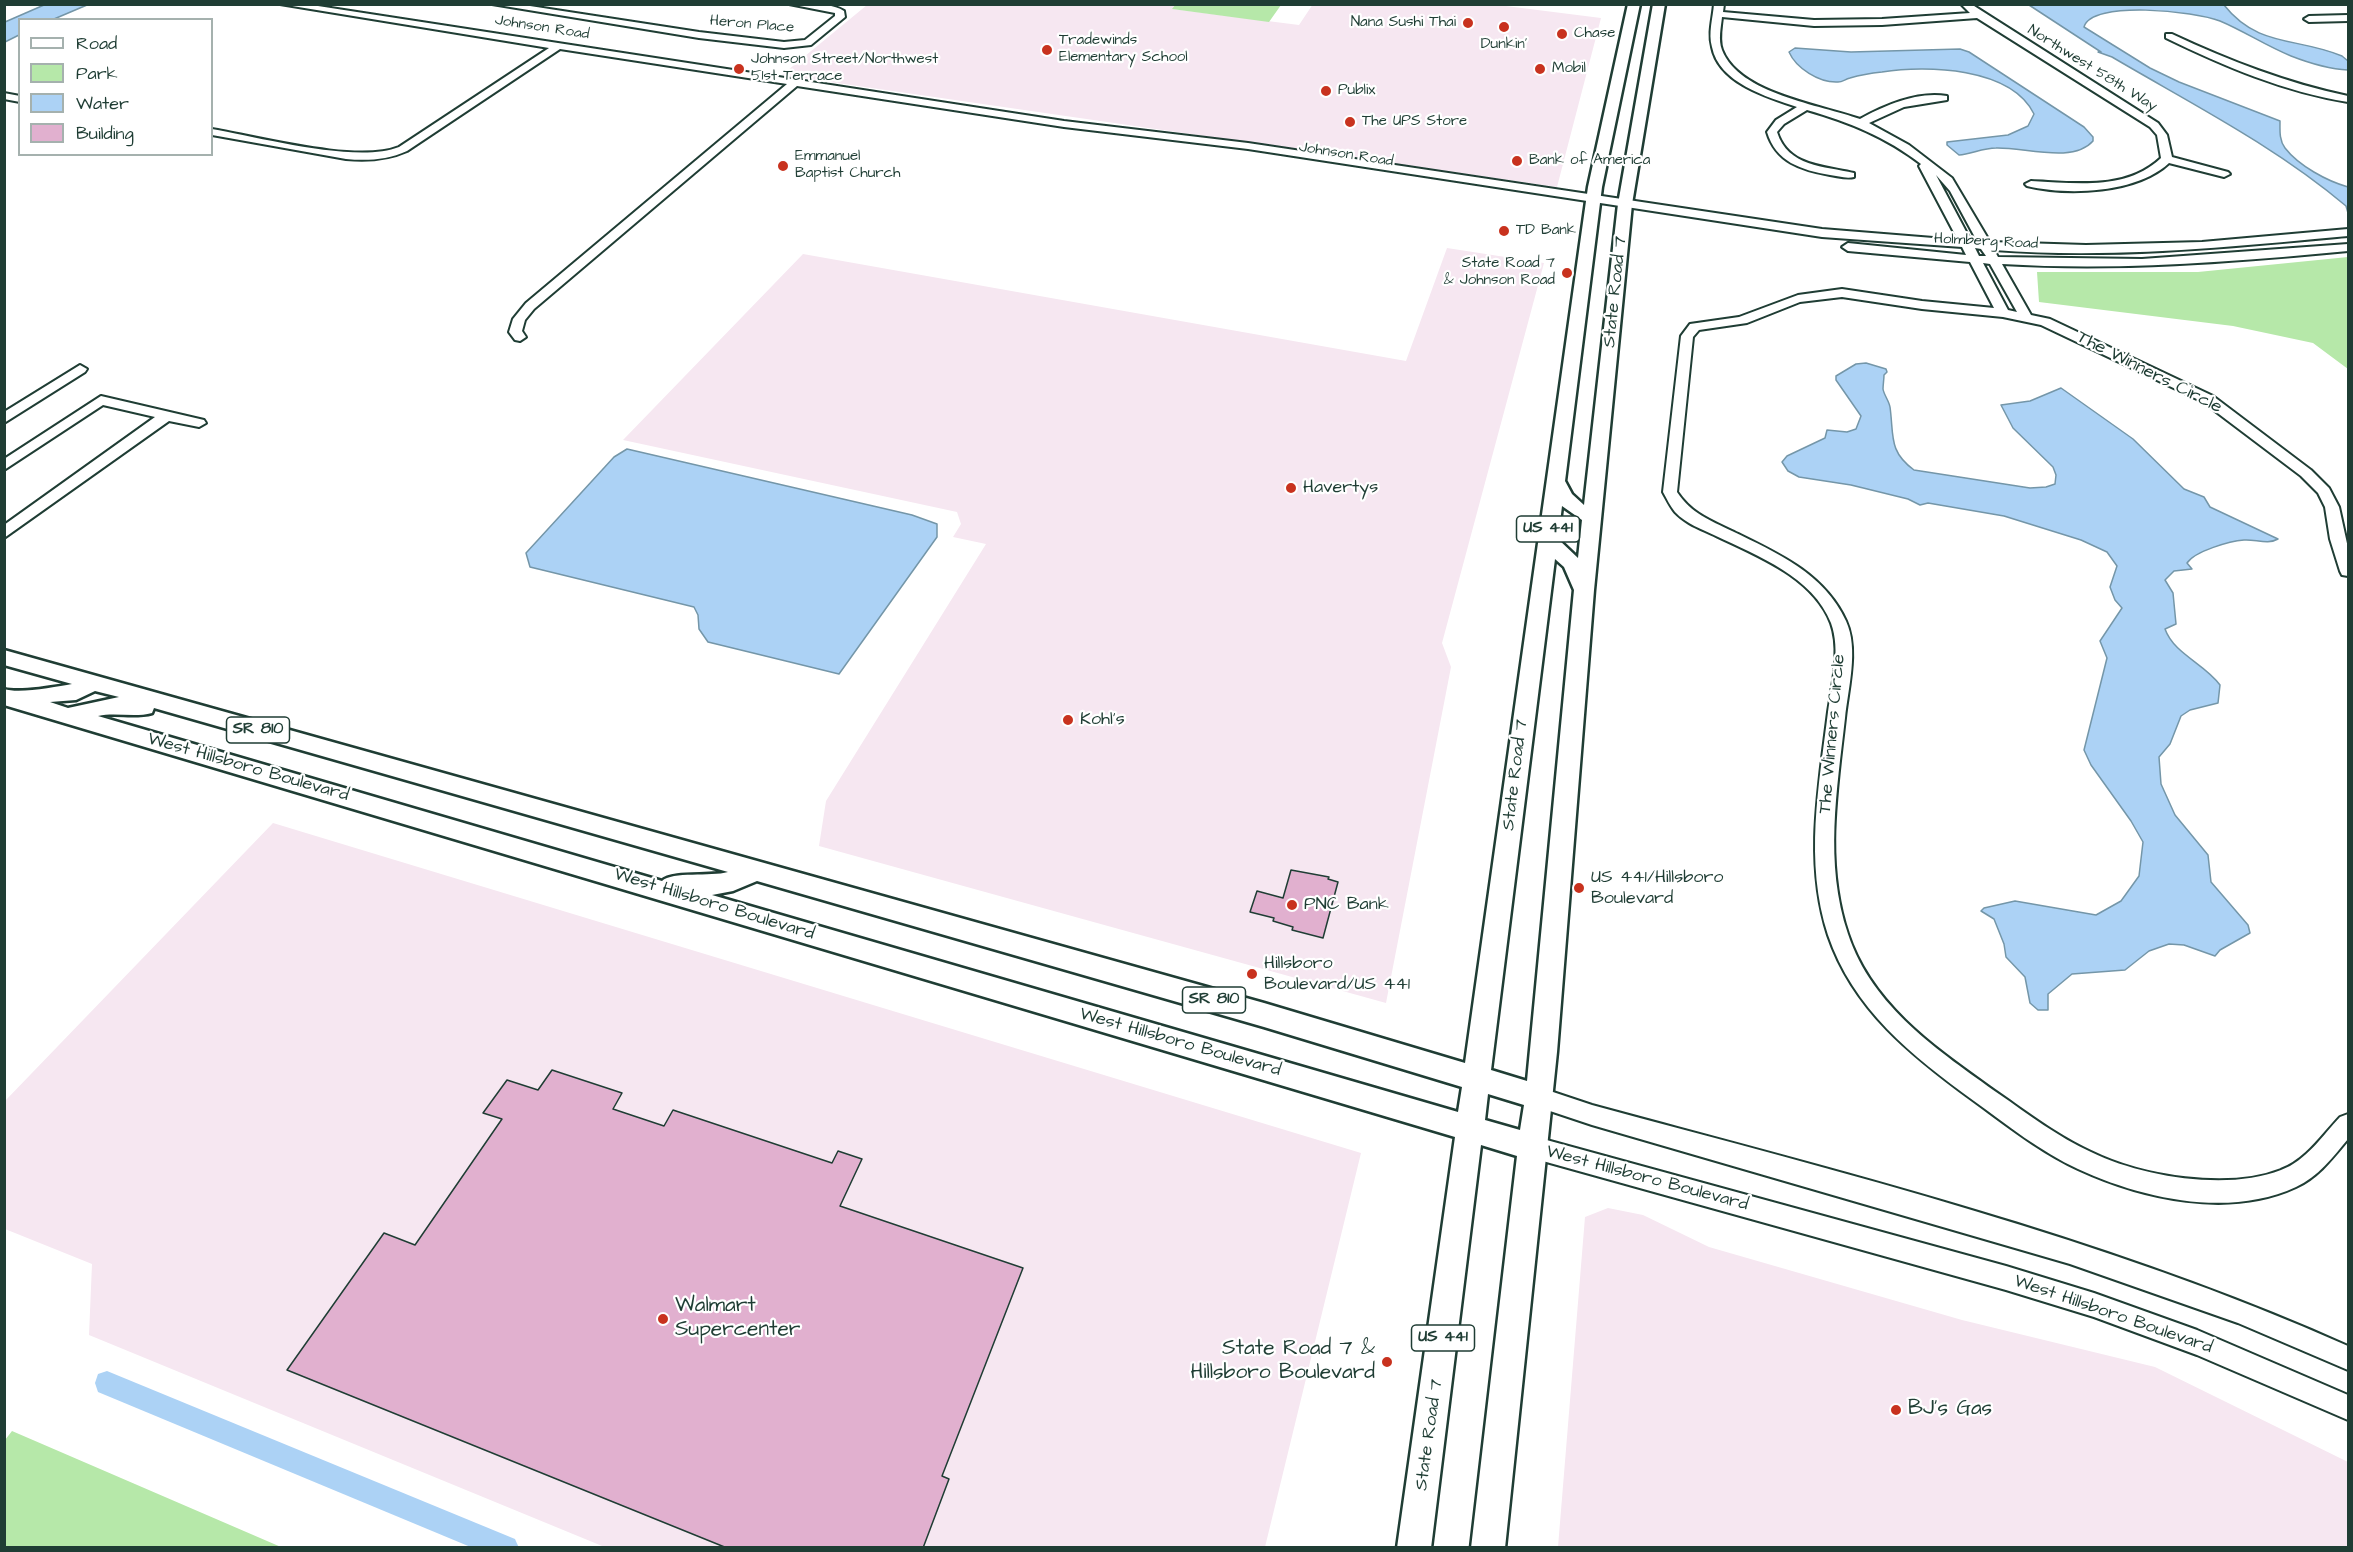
<!DOCTYPE html>
<meta charset="utf-8">
<style>
body{margin:0}
#map{position:relative;width:2353px;height:1552px;overflow:hidden;background:#fff;font-family:"Architects Daughter",sans-serif}
canvas{display:block}
.frame{position:absolute;inset:0;border:6px solid #1f3d34;pointer-events:none}
.legend{position:absolute;left:18px;top:18px;width:195px;height:138px;box-sizing:border-box;background:#fff;border:2px solid #a5b1ae;margin:0;padding:8px 10px;list-style:none;font-size:18px;color:#1f3d34}
.legend li{display:flex;align-items:center;gap:12px;height:30px}
.legend b{width:30px;border:2px solid #a5b1ae}
</style>
<div id="map">
<canvas width="2353" height="1552"></canvas>
<div class="frame"></div>
<ul class="legend">
<li><b style="height:8px;background:#fff"></b>Road</li>
<li><b style="height:16px;background:#b6e8a9"></b>Park</li>
<li><b style="height:16px;background:#acd2f5"></b>Water</li>
<li><b style="height:16px;background:#e1b0cf"></b>Building</li>
</ul>
</div>
<script>
const c = document.querySelector('canvas').getContext('2d');
c.lineJoin = 'round';
function fillPath(path, color) { c.fillStyle = color; c.fill(path, 'evenodd'); }
function strokePath(path, color, width, dash) { c.strokeStyle = color; c.lineWidth = width; c.lineCap = dash ? 'butt' : 'round'; c.setLineDash(dash || []); c.stroke(path); }
function label(font, color, halo, rows, align = 'center') {
  c.font = font + ' "Architects Daughter",sans-serif'; c.lineWidth = 4.5; c.setLineDash([]); c.textBaseline = 'middle'; c.strokeStyle = halo; c.fillStyle = color; for (const [text, x, y, turn = 0] of rows) {
    c.save(); c.translate(x, y); c.rotate((+turn || 0) * Math.PI / 180); c.textAlign = isNaN(turn) ? turn : align; if (halo) c.strokeText(text, 0, 0); c.fillText(text, 0, 0); c.restore();
  }
}
fillPath(new Path2D(`
 M1176,4L1173,9L1299,25L1313,4H1490L1601,18L1557,187L782,75L867,5Z
 M1447,248L1544,263L1442,643L1451,667L1386,1003L819,846L826,801L986,544L953,537L961,524L957,512L623,440L803,254L1406,361Z
 M273,823L1361,1153L1265,1547L607,1548L89,1335L92,1264L5,1229L4,1102Z
 M1608,1208L1643,1215L1709,1247L1962,1320L2155,1367L2348,1462V1547H1558L1585,1217Z`), '#f6e7f1');
fillPath(new Path2D(`
 M1176,4H1281V5L1269,22L1172,9Z
 M2348,257V369L2313,343L2233,326L2039,302L2037,272H2198Z
 M12,1431L281,1547H5V1440Z`), '#b6e8a9');
const water = new Path2D(`
 M44,5H87L54,19L20,20L19,35L5,42V22Z
 M2029,5H2224C2258,48 2297,37 2342,56L2348,61V70C2328,69 2309,63 2291,56C2266,46 2244,31 2220,21C2196,11 2091,0 2084,27L2150,68L2179,82L2280,121C2280,130 2279,140 2285,148C2299,166 2327,181 2348,187V213L2346,206C2275,146 2192,104 2112,57L2098,52H2101Z
 M1795,48L1851,52L1960,49L1969,52L2084,127L2093,137V141C2073,164 2024,147 1996,148C1983,148 1971,154 1959,155L1947,145V142L2008,135L2028,126L2034,114C2011,67 1926,65 1882,72C1872,73 1860,75 1850,78C1845,79 1843,82 1838,82C1819,83 1796,68 1789,52Z
 M1866,363L1886,369L1887,372L1884,375C1884,379 1883,385 1883,389C1884,395 1889,401 1890,407C1894,435 1888,451 1914,470L2030,488L2046,487L2055,484L2056,475L2053,467L2013,428L2001,405L2030,401L2061,388L2133,439L2184,489L2204,497L2210,507L2278,539C2268,545 2255,539 2244,540C2230,541 2195,551 2187,563L2192,569L2174,571L2165,580L2173,593L2176,624L2165,629C2174,654 2205,664 2220,685L2218,703L2190,710L2181,716L2170,744L2159,757L2161,784L2175,815L2208,855L2211,882L2248,925L2250,933L2220,950L2215,956L2184,945L2169,944L2149,951L2125,970L2072,974L2048,994V1010H2038L2030,1003L2025,977L2006,957L2004,944L1994,919L1981,911L1984,908L2015,901L2096,915L2121,901L2139,876L2143,842L2131,821L2091,765L2084,750L2107,658L2100,641L2122,608L2115,600L2110,587L2117,566L2107,552L2081,540L2004,516L1928,503L1920,505L1908,499L1851,485L1799,477L1788,471L1782,462L1787,456L1825,438L1827,430L1847,432L1856,429L1861,416L1836,380V376L1856,364Z
 M627,449L912,515L937,524V537L839,674L708,642L699,629L698,615L694,607L530,567L526,553L614,457Z`);
fillPath(water, '#acd2f5');
strokePath(water, '#7496a8', 1.5);
fillPath(new Path2D(`
 M107,1371L515,1539L519,1548H473L98,1392L95,1383L98,1374Z`), '#acd2f5');
const building = new Path2D(`
 M1291,870L1329,877L1328,879L1338,882L1323,938L1292,930L1293,927L1273,921L1274,918L1250,912L1257,891L1283,898Z
 M552,1070L622,1093L613,1109L664,1126L673,1110L832,1163L838,1151L862,1159L840,1206L1023,1268L942,1476L949,1479L923,1548H727L287,1370L384,1233L415,1245L502,1119L483,1113L507,1080L538,1090Z`);
fillPath(building, '#e1b0cf');
strokePath(building, '#1f3d34', 1.5);
const minor = new Path2D(`
 M280,4H305L1064,121L1248,143L1822,229L1958,240L1919,166L1921,164C1886,137 1849,122 1807,110L1784,124L1777,132C1788,167 1824,166 1854,173V177C1846,179 1838,176 1830,175C1801,170 1776,162 1767,132L1776,120L1797,107C1767,97 1719,83 1712,47C1708,33 1713,18 1714,4H1724L1723,12L1814,20L1882,19L1970,13L1961,4H1971L2158,123L2167,135L2172,157L2228,172L2230,174L2224,177L2169,163C2137,193 2069,196 2027,186L2025,184L2031,181C2076,183 2126,191 2161,158L2157,135L2150,127L1977,18L1882,25L1814,26L1722,17C1721,27 1718,40 1722,50C1739,94 1821,105 1860,119C1885,105 1918,91 1947,96V100L1904,107L1869,123L1909,145L1952,178L1990,242L2086,245L2202,242L2348,229V236C2230,247 2112,259 1994,250L1998,257L2142,259L2348,244V251C2233,262 2118,271 2002,264L2031,315L2050,319L2213,396L2311,470L2329,488L2339,507L2348,548V576L2342,575L2340,571L2330,539L2325,507L2318,493L2301,476L2203,402L2041,325L2003,317L1922,309L1842,297L1800,302L1747,323L1699,330L1693,337L1677,492C1691,513 1709,520 1732,531C1777,553 1824,573 1846,621C1859,649 1848,689 1845,718C1837,790 1824,863 1848,934C1872,1007 1939,1051 1999,1094C2028,1114 2058,1137 2091,1152C2142,1177 2228,1191 2281,1170C2306,1161 2323,1135 2340,1117L2348,1114V1139C2333,1157 2318,1177 2296,1187C2229,1218 2143,1199 2078,1169C2041,1152 2007,1125 1974,1101C1912,1056 1853,1009 1828,935C1804,862 1819,785 1828,712C1832,685 1841,650 1831,623C1813,577 1758,556 1716,536C1702,529 1686,524 1675,512C1670,506 1667,499 1663,492L1681,336L1690,324L1739,317L1798,295L1842,289L1922,301L1994,308L1970,262L1848,251L1842,247L1848,243L1966,255L1962,247L1822,237L1248,149L1064,127L797,86L534,309L525,320L522,331L526,337L520,341L515,340L509,332L513,319L526,303L787,84L560,49L407,151C387,160 367,161 346,159L212,135V129C259,137 357,164 399,147L549,48ZM1936,175L1950,191L1977,241H1971ZM1975,248L1981,249L1986,256H1979ZM1983,263L1990,264L2017,312L2008,310Z
 M492,4H517L699,32L784,42L805,40L835,16V13L789,4C805,4 830,2 844,11L845,17L811,45L784,48L699,38Z
 M2348,15V21L2309,22L2304,19L2309,16Z
 M2166,34H2172C2230,61 2286,83 2348,96V102C2284,92 2224,66 2166,38Z
 M4,93L20,96V102L4,99Z
 M80,365L87,369L85,372L4,423V412Z
 M101,396L204,420L206,423L199,427L169,421L4,538V525L155,417L103,405L4,470V459Z
 M1538,1087L1592,1105C1847,1174 2106,1238 2348,1346V1370L2238,1323L2070,1264L1592,1125L1538,1107L1530,1104L1527,1097L1530,1090Z
 M1532,1136L2006,1266L2094,1293L2197,1330L2348,1395V1420L2197,1355L2094,1317L2006,1290L1532,1158L1524,1155L1521,1147L1524,1139Z`);
const major = new Path2D(`
 M1628,4H1640L1602,187L1565,481L1572,494L1584,505L1618,204L1653,4H1665L1632,204L1594,590L1557,1052L1505,1548H1471L1517,1156L1481,1145L1431,1548H1397L1455,1137L4,705V689C19,694 55,687 72,684L4,665V650L1264,1003L1465,1063L1588,187ZM1562,506L1582,520L1578,558L1558,539ZM1555,559L1564,567L1574,590L1527,1081L1491,1070ZM95,691L119,697L68,708L50,702L76,700ZM154,708L728,872C711,877 672,871 662,881L98,716C116,712 134,718 152,713ZM757,881L1264,1027L1462,1087L1458,1112L712,895L733,891ZM1488,1094L1524,1105L1520,1130L1485,1120Z`);
strokePath(minor, '#1f3d34', 4);
strokePath(major, '#1f3d34', 5);
fillPath(minor, '#fff');
fillPath(major, '#fff');
for (const [x, y, r, color] of [
 [1468,23,6,"#c8321e"],
 [1504,27,6,"#c8321e"],
 [1562,34,6,"#c8321e"],
 [1047,50,6,"#c8321e"],
 [739,69,6,"#c8321e"],
 [1540,69,6,"#c8321e"],
 [1326,91,6,"#c8321e"],
 [1350,122,6,"#c8321e"],
 [1517,161,6,"#c8321e"],
 [783,166,6,"#c8321e"],
 [1504,231,6,"#c8321e"],
 [1567,273,6,"#c8321e"],
 [1291,488,6,"#c8321e"],
 [1068,720,6,"#c8321e"],
 [1579,888,6,"#c8321e"],
 [1292,905,6,"#c8321e"],
 [1252,974,6,"#c8321e"],
 [663,1319,6,"#c8321e"],
 [1387,1362,6,"#c8321e"],
 [1896,1410,6,"#c8321e"]
]) { const dot = new Path2D(); dot.arc(x, y, r, 0, 2 * Math.PI); c.fillStyle = color; c.fill(dot); strokePath(dot, '#fff', 2); }
label('15px', '#1f3d34', '#fff', [
 ["Nana Sushi Thai",1456,23,"right"],
 ["Chase",1574,34],
 ["Tradewinds",1059,41],
 ["Elementary School",1059,58],
 ["Dunkin'",1504,45,"center"],
 ["Johnson Street/Northwest",751,60],
 ["51st Terrace",751,77],
 ["Mobil",1552,69],
 ["Publix",1338,91],
 ["The UPS Store",1362,122],
 ["Emmanuel",795,157],
 ["Baptist Church",795,174],
 ["Bank of America",1529,161],
 ["TD Bank",1516,231],
 ["State Road 7",1555,264,"right"],
 ["& Johnson Road",1555,281,"right"]
], 'left');
label('15px', '#1f3d34', '#fff', [
 ["Heron Place",752,25,5],
 ["Johnson Road",542,28,9],
 ["Northwest 58th Way",2092,69,32],
 ["Johnson Road",1346,155,9],
 ["Holmberg Road",1986,242,3]
]);
for (const [x, y, w] of [
 [1548,529,63],
 [258,730,63],
 [1214,1000,63],
 [1443,1338,63]
]) { const box = new Path2D(); box.roundRect(x - w / 2, y - 13, w, 26, 4.5); c.fillStyle = '#fff'; c.fill(box); strokePath(box, '#1f3d34', 1.5); }
label('bold 16px', '#1f3d34', null, [
 ["US 441",1548,529],
 ["SR 810",258,730],
 ["SR 810",1214,1000],
 ["US 441",1443,1338]
]);
label('18px', '#1f3d34', '#fff', [
 ["State Road 7",1616,292,-84],
 ["The Winners Circle",2149,373,27],
 ["The Winners Circle",1833,734,-85],
 ["West Hillsboro Boulevard",248,768,16],
 ["State Road 7",1516,775,-83],
 ["West Hillsboro Boulevard",714,905,17],
 ["West Hillsboro Boulevard",1180,1043,16],
 ["West Hillsboro Boulevard",1647,1179,15],
 ["West Hillsboro Boulevard",2113,1315,19],
 ["State Road 7",1430,1435,-82]
]);
label('18px', '#1f3d34', '#fff', [
 ["Havertys",1303,488],
 ["Kohl's",1080,720],
 ["US 441/Hillsboro",1591,878],
 ["Boulevard",1591,899],
 ["PNC Bank",1304,905],
 ["Hillsboro",1264,964],
 ["Boulevard/US 441",1264,985]
], 'left');
label('21px', '#1f3d34', '#fff', [
 ["Walmart",675,1307],
 ["Supercenter",675,1331],
 ["State Road 7 &",1375,1350,"right"],
 ["Hillsboro Boulevard",1375,1374,"right"],
 ["BJ’s Gas",1908,1410]
], 'left');
</script>
